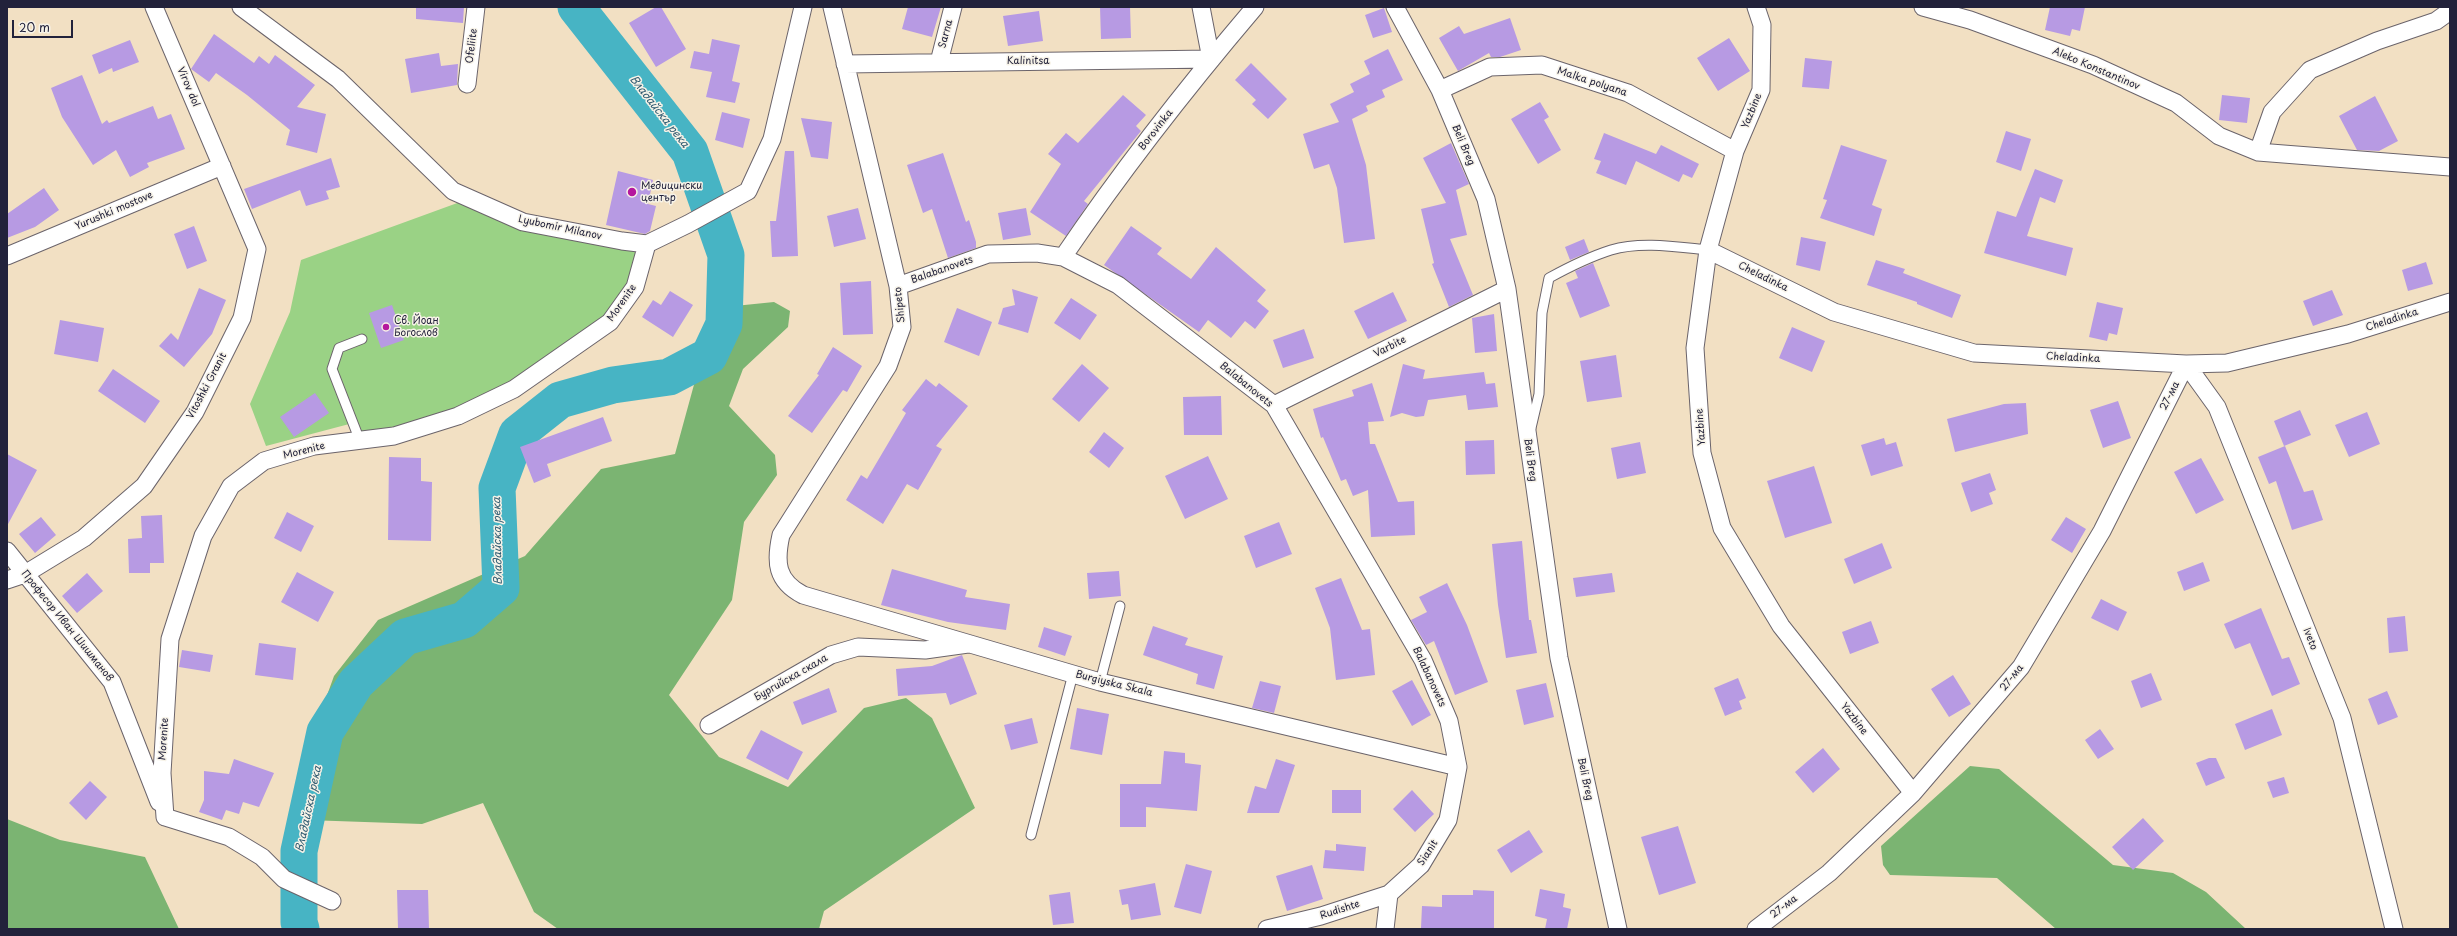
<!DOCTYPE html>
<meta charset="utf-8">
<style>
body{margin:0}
#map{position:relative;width:2457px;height:936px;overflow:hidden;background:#f2e0c3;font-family:"Playpen Sans",sans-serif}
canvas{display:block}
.frame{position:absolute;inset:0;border:8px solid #22223b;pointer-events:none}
.scale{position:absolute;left:12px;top:20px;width:61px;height:18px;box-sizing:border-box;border:2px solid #22223b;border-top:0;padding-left:5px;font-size:12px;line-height:14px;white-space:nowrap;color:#22223b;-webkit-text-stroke:3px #f7f3e8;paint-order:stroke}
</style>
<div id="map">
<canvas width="2457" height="936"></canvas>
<div class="frame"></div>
<div class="scale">20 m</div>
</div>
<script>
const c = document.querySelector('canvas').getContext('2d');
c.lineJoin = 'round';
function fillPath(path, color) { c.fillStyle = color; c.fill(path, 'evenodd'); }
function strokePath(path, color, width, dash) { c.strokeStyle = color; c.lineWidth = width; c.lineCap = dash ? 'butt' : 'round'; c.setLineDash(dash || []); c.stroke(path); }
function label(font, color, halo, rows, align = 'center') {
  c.font = font + ' "Playpen Sans",sans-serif'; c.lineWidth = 3; c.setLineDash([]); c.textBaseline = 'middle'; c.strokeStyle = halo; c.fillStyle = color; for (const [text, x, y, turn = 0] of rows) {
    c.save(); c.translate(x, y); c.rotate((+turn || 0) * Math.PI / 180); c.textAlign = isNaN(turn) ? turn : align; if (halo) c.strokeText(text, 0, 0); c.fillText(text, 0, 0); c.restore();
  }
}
fillPath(new Path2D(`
 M471,198L523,222L647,244L610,322L514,389L360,441L353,423L266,446L250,404L290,312L301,260Z`), '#9ad285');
fillPath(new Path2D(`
 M774,302L790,311L788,327L743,369L729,406L775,455L777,475L744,522L732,600L669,695L719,757L788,787L864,708L906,698L932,718L975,808L824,911L819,929H558L534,912L483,803L422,824L307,820L300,770L334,676L378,620L525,556L601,469L675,454L715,308Z
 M1970,766L1999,769L2113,865L2173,873L2206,892L2246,929H2056L1997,878L1890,875L1883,865L1881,846Z
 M7,819L60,840L145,857L179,929H7Z`), '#7bb472');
strokePath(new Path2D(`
 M301,929L299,922V851L325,732L356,683L405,637L464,620L501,588L497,488L517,434L560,400L613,385L669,377L709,356L724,324L726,255L690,152L576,7`), '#47b4c4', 37);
fillPath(new Path2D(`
 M416,7H464L463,23L416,19Z
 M656,7H661L686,49L656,67L629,23Z
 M908,7H941L932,37L902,29Z
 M1100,7H1130L1131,38L1101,39Z
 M2050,7H2085L2080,31L2072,29L2070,36L2045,30Z
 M1384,8L1392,32L1373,38L1365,15Z
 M1039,11L1043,41L1008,46L1003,16Z
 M1510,18L1521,50L1500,57H1491L1489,53L1458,71L1439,38L1459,26L1464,34Z
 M214,34L254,63L259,56L269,64L275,55L315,85L297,107L326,114L317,153L286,145L290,130L247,95L216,73L209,82L191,69Z
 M1729,38L1750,71L1718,91L1697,58Z
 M712,39L740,45L732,81L740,83L735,103L706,97L712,72L690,68L694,51L709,54Z
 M130,40L139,62L113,72L112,68L99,74L92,55Z
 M1388,49L1403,80L1382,90L1385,97L1366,106L1368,111L1352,119L1366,165L1375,239L1344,243L1337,188L1329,164L1314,169L1303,134L1339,122L1330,104L1354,92L1350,84L1370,74L1364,61Z
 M439,53L441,66L458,64L457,85L411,93L405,59Z
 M1805,58L1832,61L1829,89L1802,87Z
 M1251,63L1287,99L1268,119L1252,104L1256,100L1235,80Z
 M82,75L102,124L107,120L109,123L153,106L158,119L171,114L185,149L147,163L149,167L130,177L116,150L93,165L62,117L51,88Z
 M1123,95L1146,115L1136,126L1141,131L1084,201L1088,204L1066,236L1030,212L1061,164L1048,154L1066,133L1078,143Z
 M2222,95L2250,98L2247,123L2219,120Z
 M2375,96L2398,141L2379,151L2357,150L2339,116Z
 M1540,102L1549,117L1544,120L1561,150L1538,164L1511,119Z
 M722,112L750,119L743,148L715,140Z
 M801,118L832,122L828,159L811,157Z
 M2006,131L2031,139L2021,171L1996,162Z
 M1604,133L1656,154L1661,145L1699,164L1692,178L1683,174L1679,182L1636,161L1626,185L1596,173L1601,161L1594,159Z
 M1451,143L1469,184L1456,190L1467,235L1450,239L1473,295L1449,307L1432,264L1434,263L1421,209L1446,203L1423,158Z
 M1841,145L1887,160L1872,205L1882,209L1874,236L1820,218L1827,200L1823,199Z
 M785,151H794L798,256L772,257L770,221H776Z
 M943,153L966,222L969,220L976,242V248L948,258L932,209L923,213L907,165Z
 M331,158L340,187L326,191L329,199L306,206L300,190L252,209L244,189Z
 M2035,169L2063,180L2055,203L2040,197L2027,236L2073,248L2066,276L1984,253L1997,211L2016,217Z
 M618,171L653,180L648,204L656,206L650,231L645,234L606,225Z
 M44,188L59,210L35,227L7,238V214Z
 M858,208L866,239L834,247L827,216Z
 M1026,208L1031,235L1003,240L998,213Z
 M194,226L207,261L187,269L174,234Z
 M1131,226L1162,248L1157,254L1191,279L1216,247L1266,290L1257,301L1269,311L1255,329L1245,321L1231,338L1208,320L1199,332L1104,265Z
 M1801,237L1826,242L1820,271L1796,265Z
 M1584,239L1589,252L1570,260L1565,247Z
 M1876,260L1905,269L1903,273L1961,295L1952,318L1917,304V302L1867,285Z
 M2426,262L2433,284L2408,291L2402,270Z
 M1593,263L1610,306L1580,318L1566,283L1578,278L1575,271Z
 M871,281L873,334L843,335L840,283Z
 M199,288L226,300L212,334L184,367L159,346L171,333L178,340Z
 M1012,289L1038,297L1028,333L998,324L1003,308L1015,305Z
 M2332,290L2343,315L2313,326L2303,301Z
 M670,291L693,305L673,337L642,317L653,300L661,305Z
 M1393,292L1407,321L1368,339L1354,311Z
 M1071,298L1097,315L1080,340L1054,323Z
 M2097,302L2123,308L2117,335L2109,333L2107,341L2089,337Z
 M392,305L404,340L381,348L369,313Z
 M957,308L992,322L979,356L944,342Z
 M1494,314L1497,351L1475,353L1472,318Z
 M60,320L104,328L98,362L54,354Z
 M1792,327L1825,341L1812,372L1779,358Z
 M1304,329L1314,358L1283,368L1273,340Z
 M833,347L862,366L847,392L843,390L812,433L788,416L819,375L817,374Z
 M1616,355L1622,397L1587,402L1580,361Z
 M1082,364L1109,388L1079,422L1052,399Z
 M1403,364L1425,370L1423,379L1484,372L1486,384L1495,383L1498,407L1468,410L1466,395L1428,400L1424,416L1416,417L1402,413L1390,417Z
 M113,369L160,401L145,423L98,391Z
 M926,379L936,387L939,383L968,406L936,446L942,449L918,490L907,484L883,524L846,500L861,475L867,479L906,413L902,410Z
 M1372,383L1384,421L1368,422L1370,444H1375L1398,502L1414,501L1415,535L1371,537L1368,490L1353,496L1346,479L1341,481L1323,437L1321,438L1313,409L1354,396L1352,390Z
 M315,393L329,413L294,437L280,417Z
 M1221,396L1222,435H1184L1183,397Z
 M2118,401L2131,438L2103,448L2090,410Z
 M2026,403L2028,434L1955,452L1947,419L2004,404Z
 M2300,410L2311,435L2284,446L2274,421Z
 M2367,412L2380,444L2349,457L2335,425Z
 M603,417L612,441L547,464L551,476L534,483L520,447Z
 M1104,432L1124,448L1109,468L1089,452Z
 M1884,438L1886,445L1896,442L1903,466L1871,476L1861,445Z
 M1494,440L1495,474L1466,475L1465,441Z
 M1640,442L1646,473L1617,479L1611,448Z
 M2285,446L2304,492L2313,490L2323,520L2292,530L2276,481L2269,484L2258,457Z
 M7,454L37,470L7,526Z
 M1208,456L1228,499L1185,519L1165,476Z
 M389,457L421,458V481L432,482L431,541L388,540Z
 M2201,458L2224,500L2196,514L2174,472Z
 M1814,466L1832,523L1785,538L1767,481Z
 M1990,473L1996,490L1989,493L1993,504L1971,512L1961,483Z
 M287,512L314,526L301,552L274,538Z
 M162,515L164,563H150V573H129L128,539L142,538L141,516Z
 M41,517L56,535L35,553L19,534Z
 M2066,517L2086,529L2072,553L2051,540Z
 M1279,522L1292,554L1256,568L1244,536Z
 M1522,541L1529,620H1531L1537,653L1506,658L1498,605L1492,544Z
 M1882,543L1892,568L1854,584L1844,559Z
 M2203,562L2210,581L2184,591L2177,572Z
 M892,569L967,590L965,597L1010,604L1006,630L948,622L881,605Z
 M1119,571L1121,596L1089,599L1087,573Z
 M297,572L334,592L318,622L281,602Z
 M87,573L103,591L77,613L62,596Z
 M1612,573L1615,592L1576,597L1573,578Z
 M1341,578L1362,630L1370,629L1375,675L1336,680L1330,628L1315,588Z
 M1447,583L1467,625L1488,682L1455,695L1434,641L1426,645L1411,620L1427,612L1419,597Z
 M2101,599L2127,612L2118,631L2091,618Z
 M2261,608L2282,659L2289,657L2300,684L2272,696L2250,643L2235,649L2224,624Z
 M2405,616L2408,651L2389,653L2387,618Z
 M1871,621L1879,643L1850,654L1842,632Z
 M1153,626L1188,638L1185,645L1223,656L1214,689L1196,684L1198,674L1143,655Z
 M1044,627L1072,636L1065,656L1038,647Z
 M259,643L296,648L293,680L255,675Z
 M182,650L213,655L210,672L179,667Z
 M962,655L977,694L950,705L946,693L898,696L896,669L932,666Z
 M2151,673L2162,700L2141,708L2131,681Z
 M1953,675L1971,704L1949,717L1931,689Z
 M1738,678L1746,698L1739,701L1742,709L1725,716L1714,688Z
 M1412,680L1431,715L1412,726L1392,691Z
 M1260,681L1281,686L1274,713L1252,708Z
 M1546,683L1554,717L1524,725L1516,690Z
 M829,688L837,712L802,725L793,702Z
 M2387,691L2398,717L2378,725L2368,699Z
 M1077,708L1109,714L1102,755L1070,749Z
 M2272,709L2282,735L2245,750L2235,724Z
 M1032,718L1038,743L1011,750L1004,725Z
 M2100,729L2114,749L2098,759L2085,740Z
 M761,730L803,752L788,780L746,758Z
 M1823,748L1840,769L1813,793L1795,772Z
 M1164,751L1185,753V763L1201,765L1197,811L1146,807V827H1120V784H1161Z
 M2209,758H2216L2225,778L2206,786L2196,763Z
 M234,759L274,773L259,807L243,802L239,814L226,810L222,820L199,812L204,800V771L229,774Z
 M1276,759L1295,765L1279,813H1247L1255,786L1266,789Z
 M2284,777L2289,793L2273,798L2267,782Z
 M90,781L107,797L86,820L69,803Z
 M1332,790H1361V813H1332Z
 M1412,790L1434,814L1415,832L1393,809Z
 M2143,818L2164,841L2133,870L2112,847Z
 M1678,826L1696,883L1659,895L1641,837Z
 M1529,830L1543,852L1511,873L1497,850Z
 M1336,844L1366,847L1364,871L1323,868L1325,850L1336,851Z
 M1186,864L1212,871L1201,914L1174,907Z
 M1312,865L1323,899L1287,911L1276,876Z
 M1155,883L1161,915L1131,920L1128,904L1122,905L1119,890Z
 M1540,889L1565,894L1563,907L1571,909L1567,929H1545L1547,919L1535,916Z
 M397,890H428L429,929H398Z
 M1473,890L1494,891V929L1421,928L1422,906L1442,907V895H1473Z
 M1070,892L1074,923L1053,925L1049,895Z`), '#b79ae3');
const lane = new Path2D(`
 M1531,428L1539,394L1542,313L1549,278C1569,267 1589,257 1611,250C1641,241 1677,247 1708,250
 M360,441L332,369L339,348L362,339
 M1100,682L1120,606
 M1031,835L1073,674`);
const street = new Path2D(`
 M241,7L338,79L453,191L523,222L622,241L647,244L688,224L748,191L772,139L803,7
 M832,7L898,286L902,327L888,366L781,535C775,562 776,581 803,595L1100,682L1458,767
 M1395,7L1440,90L1486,199L1507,289L1559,658L1618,929
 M1756,7L1762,25L1761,90L1735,151L1708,250L1695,348L1702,453L1722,528L1781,626L1913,793
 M1923,7L1970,20L2093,65L2176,103L2219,136L2258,152L2450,167
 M939,62L953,7
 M845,64L1211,59L1201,7
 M467,84L476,7
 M1440,90L1490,67L1542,65L1628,93L1735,151
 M2258,152L2272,112L2310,70L2377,41L2436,21L2450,11
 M1708,250L1834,312L1974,353L2186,364L2227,363L2348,334L2450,302
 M7,256L222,166
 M1063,257C1122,170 1187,87 1255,7
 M898,286L988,254L1037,253L1063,257L1118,285L1274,405L1423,660L1449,721L1458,767L1448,820L1421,865L1389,894L1385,929
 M1274,405L1507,289
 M7,551L112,682L159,802
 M7,580L25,574L84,538L144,486L195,412L242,318L257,249L154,7
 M709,725L831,655L858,647L925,650L968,644
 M165,817L162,773L170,639L203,536L231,486L264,461L314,446L394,436L458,416L514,389L610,322L635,287L647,244
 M165,817L229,837L262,857L284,879L332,901
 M1267,929L1321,916L1389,894
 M1756,929L1829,873L1913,793L2021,667L2102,531L2186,364L2217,407L2342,718L2394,929`);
strokePath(lane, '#6b646b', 11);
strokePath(street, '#6b646b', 19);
strokePath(lane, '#fff', 9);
strokePath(street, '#fff', 17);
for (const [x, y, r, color] of [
 [632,192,5,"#b5179e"],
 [386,327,4,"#b5179e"]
]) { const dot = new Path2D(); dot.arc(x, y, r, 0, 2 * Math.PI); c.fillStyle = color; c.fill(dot); strokePath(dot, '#f7f3e8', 1.5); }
label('10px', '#22223b', '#f7f3e8', [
 ["Sarna",946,34,-75],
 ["Ofeliite",472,46,-83],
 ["Kalinitsa",1028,61],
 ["Aleko Konstantinov",2096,69,23],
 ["Malka polyana",1592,82,18],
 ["Virov dol",188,87,67],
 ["Yazbine",1752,111,-68],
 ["Borovinka",1156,130,-52],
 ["Beli Breg",1463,145,67],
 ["Yurushki mostove",114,211,-23],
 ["Lyubomir Milanov",560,228,12],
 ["Balabanovets",942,270,-19],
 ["Cheladinka",1763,277,26],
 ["Morenite",622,303,-55],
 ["Shipeto",900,305,-96],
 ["Cheladinka",2392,320,-18],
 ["Varbite",1390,347,-27],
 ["Cheladinka",2073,358,3],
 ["Balabanovets",1246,385,39],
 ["Vitoshki Granit",207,386,-62],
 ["27-ма",2170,396,-63],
 ["Yazbine",1701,427,-94],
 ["Morenite",304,451,-14],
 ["Beli Breg",1530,460,82],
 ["Професор Иван Шишманов",67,626,51],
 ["Iveto",2310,639,68],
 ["Balabanovets",1429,677,65],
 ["Бургийска скала",791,678,-30],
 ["27-ма",2012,678,-51],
 ["Burgiyska Skala",1114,684,14],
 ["Yazbine",1854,719,52],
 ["Morenite",164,739,-86],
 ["Beli Breg",1585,779,78],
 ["Sianit",1428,853,-57],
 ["27-ма",1784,907,-37],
 ["Rudishte",1340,910,-18]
]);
label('10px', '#22223b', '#f7f3e8', [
 ["Медицински",641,186],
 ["център",641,198],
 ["Св. Йоан",394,321],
 ["Богослов",394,333]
], 'left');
label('italic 11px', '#315c72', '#f7f3e8', [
 ["Владайска река",659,112,52],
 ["Владайска река",498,541,-91],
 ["Владайска река",309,809,-78]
]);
</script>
